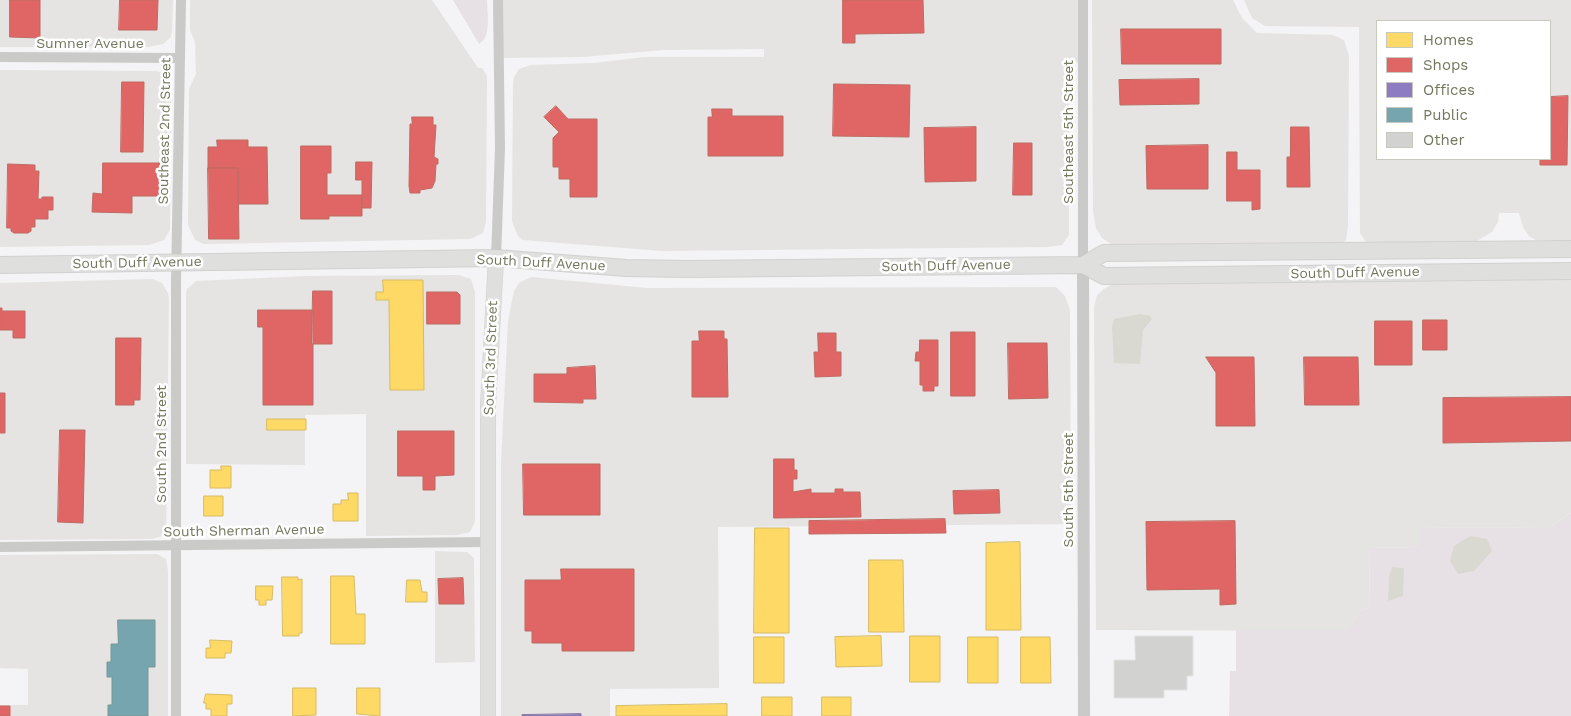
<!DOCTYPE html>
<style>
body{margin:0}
#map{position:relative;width:1571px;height:716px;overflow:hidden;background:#f4f3f5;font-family:"Work Sans",sans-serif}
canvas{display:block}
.legend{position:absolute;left:1376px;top:20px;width:175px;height:140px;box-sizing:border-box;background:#fff;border:1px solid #c7c9be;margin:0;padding:6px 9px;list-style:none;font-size:15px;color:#72785d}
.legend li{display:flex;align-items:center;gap:10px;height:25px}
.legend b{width:25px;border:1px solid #c7c9be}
</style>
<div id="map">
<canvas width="1571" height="716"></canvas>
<ul class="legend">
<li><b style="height:14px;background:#ffd966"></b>Homes</li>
<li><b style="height:14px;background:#e06666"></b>Shops</li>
<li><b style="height:14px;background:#8e7cc3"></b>Offices</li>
<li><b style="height:14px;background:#76a5af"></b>Public</li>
<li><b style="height:14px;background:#d2d2d1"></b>Other</li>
</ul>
</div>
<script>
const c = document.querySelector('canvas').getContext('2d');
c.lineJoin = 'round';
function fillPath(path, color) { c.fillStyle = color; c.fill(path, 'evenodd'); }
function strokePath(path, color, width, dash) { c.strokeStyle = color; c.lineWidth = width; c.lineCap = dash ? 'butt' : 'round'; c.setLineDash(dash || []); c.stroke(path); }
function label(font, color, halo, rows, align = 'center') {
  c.font = font + ' "Work Sans",sans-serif'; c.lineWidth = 5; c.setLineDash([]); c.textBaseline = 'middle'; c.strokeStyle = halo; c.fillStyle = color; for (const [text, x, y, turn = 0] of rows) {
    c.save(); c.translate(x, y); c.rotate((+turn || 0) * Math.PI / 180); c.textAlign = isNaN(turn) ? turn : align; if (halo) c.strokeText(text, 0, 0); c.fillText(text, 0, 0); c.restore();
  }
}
fillPath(new Path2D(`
 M0,0H173L172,33L170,38L163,44L148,47H0Z
 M190,0H432L478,68H482L487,76L486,221L483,233L470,239L203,244L195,240L188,225L189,89L196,74L195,42L190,30Z
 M498,0H1083V62L1069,63V235L1062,245L1046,247L662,251L523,240L518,236L512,221L513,85L514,77L519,69L531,65L594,63L645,57H764V49L663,50L583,57L500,58Z
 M1092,0H1233L1242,18L1257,33L1333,35L1344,40L1349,56L1348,227L1346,240L1341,243L1114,246L1102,238L1096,228L1093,211Z
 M1244,0H1571V241L1536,240L1529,236L1523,227L1519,213H1499L1498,222L1492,232L1475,242L1371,244L1366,242L1360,233L1359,27L1265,26L1252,18ZM1377,21H1550V159H1377Z
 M0,70L155,71L166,73L170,82L171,93L170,230L164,240L149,245L0,247Z
 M458,275L471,279L475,292V522L470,532L456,535L366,536V414L305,415V465L186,464V294L187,289L196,281L308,276Z
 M531,277L647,288L1056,287L1065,296L1070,310L1071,524L718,527L719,688L610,689V716H501V462L508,321L514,291L519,283Z
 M152,279L162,283L168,293L169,299L166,532L163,536L152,539L0,540V283Z
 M1571,279V513L1550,527L1420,528V547L1369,548L1370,608L1360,611L1348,631L1096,630L1094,307L1097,295L1104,289L1114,283Z
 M435,551L467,552L474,558L475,662L435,663Z
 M157,554L166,559L168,571V716H0V705H28V669L0,668V555Z`), '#e5e4e2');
fillPath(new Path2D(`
 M453,0H487C487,13 492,37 479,44Z
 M1571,513V716H1229L1230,671H1236V630H1348L1360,611L1370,608L1369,548L1420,547V528L1550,527Z`), '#e7e1e6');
fillPath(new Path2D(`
 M1140,314L1150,316L1152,319L1143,330L1140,364L1114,363L1112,327L1114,319Z
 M1470,536L1487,539L1492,551L1474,571L1458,574L1450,561L1454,546Z
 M1392,567L1404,568L1403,596L1388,601L1389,577Z`), '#d9d9d1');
const homes = new Path2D(`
 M383,280H423L424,390H390L389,300H376V292H383Z
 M267,419H306V430H267Z
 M221,466H231V488H210V470H221Z
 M348,493H358V521H333V504H341V500H348Z
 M204,496H223V516H204Z
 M755,528H789V633H754Z
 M1020,542L1021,630H986V543Z
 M869,560H903L904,632H869Z
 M331,576H354L356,614H365V644H331Z
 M282,577H298V580L302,579V633H299V636H283Z
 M407,580H420L422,592H427V602H406Z
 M256,586H273L272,600H266V605H259V600H256Z
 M881,636L882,666L836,667L835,637Z
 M910,636H940V682H910Z
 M754,637H784V683H754Z
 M968,637H998V683H968Z
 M1021,637H1050L1051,683H1021Z
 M210,640L232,641L231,653H225V658H206V648H210Z
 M293,688H316V715L293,716Z
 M357,688H380V716L357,714Z
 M206,694L232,695V704H227V716H211V709H206V703H204Z
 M762,697H792V716H762Z
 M822,697H851V716H822Z
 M727,704V716H616V706Z`);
fillPath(homes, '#ffd966');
strokePath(homes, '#d5bc63', 1);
const shops = new Path2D(`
 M10,0H40V38L10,37Z
 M120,0H158L157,30H119Z
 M843,0H923L924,33L855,34V43H843Z
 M1121,29H1221V64H1122Z
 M1199,79V104L1120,105L1119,80Z
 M122,82H144L143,152H121Z
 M834,84L910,85L909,137L833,136Z
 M1568,96L1567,165H1540V159H1550V97Z
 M556,106L568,119H597V197H570V179H559V167H553V138L559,132L544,117Z
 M712,109H732V116H783V156H708V117H712Z
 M412,117H433V125H436L434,157L438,159V164H436L435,181L432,188L420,190V193H410L409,186L410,124H412Z
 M976,127V181L925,182L924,128Z
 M1291,127H1309L1310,187H1287V157H1290Z
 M217,140H248V147H267L268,204H238V168H208V147H217Z
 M1014,143H1032V195H1013Z
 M1208,145V189H1147L1146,146Z
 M301,146H331V173H327V195H362V216H329V219H301Z
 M1227,152H1237V170H1260V209L1252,210V201H1227Z
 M356,162H372L371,208H362V180H356Z
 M103,163H160V196H132V213L92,212L93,193L102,194Z
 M8,164L35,165V171H39L38,199H42V197H53V210H48V219H35V227H31V231L28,233H14L11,231V228H7Z
 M208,168H238L239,239H209Z
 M313,291H332V344H312Z
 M427,292H457L460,295V324H427Z
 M0,308H2V311H25V338H13V330H0Z
 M258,310H313V405H263V327H258Z
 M1423,320H1447V350H1423Z
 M1375,321H1412V365H1375Z
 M699,331H724V339H727L728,397H692V341H699Z
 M951,332H975V396H951Z
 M818,333H836V352H841V376L815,377L814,352H818Z
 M116,338H141L140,400H134V405H116Z
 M920,340H938V386H934V391H923V385H920V361H915L916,352H919Z
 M1008,343H1047L1048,398L1009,399Z
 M1206,357H1254L1255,426H1216V373Z
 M1304,357H1358L1359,405H1305Z
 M595,366L596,399H583V403L534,402V374H567V368Z
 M0,393H5V433H0Z
 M1571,397V441L1443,443V398Z
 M60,430H85L83,523L58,522Z
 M398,431H454V475L435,476V490H423V476H398Z
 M774,459H794V470H797V479H793V492L811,489V493H835V489H843V492H860L861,517L774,518Z
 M523,464H600V515H524Z
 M999,490L1000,513L954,514L953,491Z
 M945,519L946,533L809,534V521Z
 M1235,521L1236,604L1220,605V589L1147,590L1146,522Z
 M561,569H634V651H562V643H532V631H525V580H561Z
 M463,578L464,604H439L438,579Z
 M0,706H10V716H0Z`);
fillPath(shops, '#e06666');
strokePath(shops, '#bf6b63', 1);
const offices = new Path2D(`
 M581,714V716H522V715Z`);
fillPath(offices, '#8e7cc3');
strokePath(offices, '#867ba4', 1);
const public = new Path2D(`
 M118,620H155V667H148V716H108V705H112V677H107V662H111V644H118Z`);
fillPath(public, '#76a5af');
strokePath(public, '#759896', 1);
const building = new Path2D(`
 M1135,636H1193V676H1187V690H1164V698H1114V660H1135Z`);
fillPath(building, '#d2d2d1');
strokePath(building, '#e4e3e4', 1);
const secondary = new Path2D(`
 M488,716V406L496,258`);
const primary = new Path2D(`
 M0,265L496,258L626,268L687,269L1083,265L1104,253L1571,249
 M1083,265L1104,276L1571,271`);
strokePath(secondary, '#d0d1cf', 16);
strokePath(primary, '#d1d1d1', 18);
strokePath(new Path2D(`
 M1083,0V265
 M0,57L180,58
 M496,258L500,148L498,0
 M0,547L488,542
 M176,716V283L181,0`), '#cacbc9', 10);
strokePath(new Path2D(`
 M1083,265L1084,716`), '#cacbc9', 12);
strokePath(secondary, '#dfdfde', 15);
strokePath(primary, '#dfdfde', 16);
label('14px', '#72785d', '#fff', [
 ["Sumner Avenue",90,44],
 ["Southeast 2nd Street",165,131,-89],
 ["Southeast 5th Street",1069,132,-90],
 ["South Duff Avenue",137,263,-1],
 ["South Duff Avenue",541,263,3],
 ["South Duff Avenue",946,266,-1],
 ["South Duff Avenue",1355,273,-1],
 ["South 3rd Street",491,358,-88],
 ["South 2nd Street",162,444,-90],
 ["South 5th Street",1069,490,-90],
 ["South Sherman Avenue",244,531,-1]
]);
</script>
